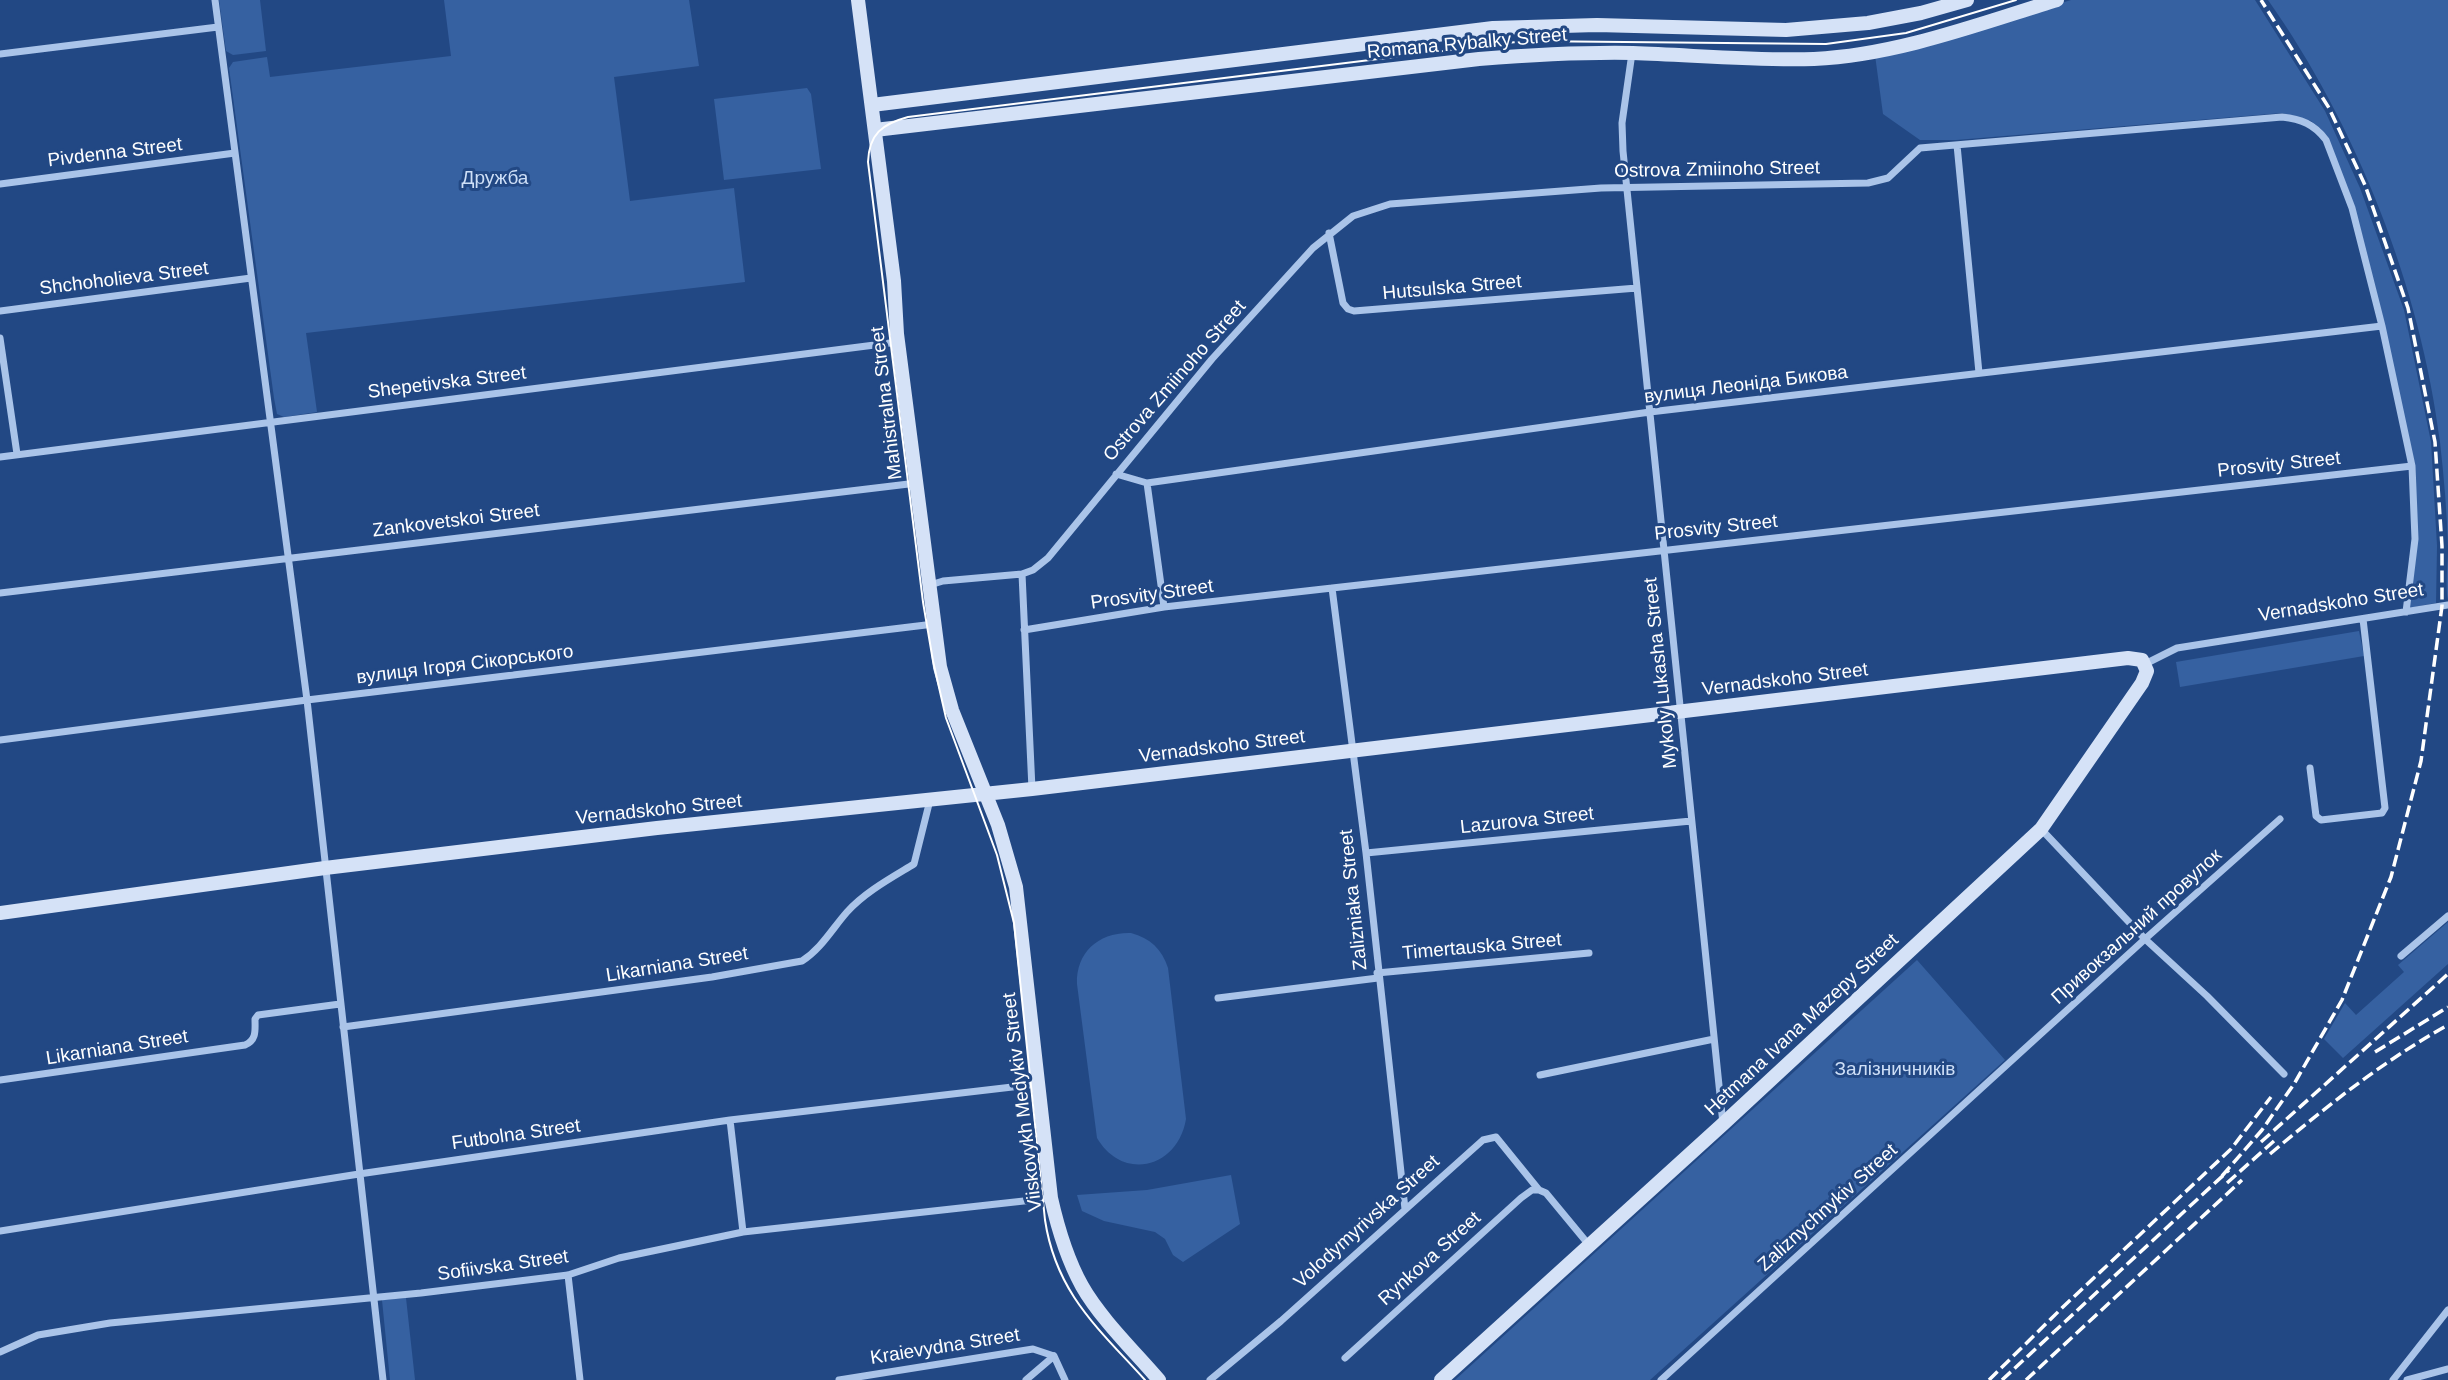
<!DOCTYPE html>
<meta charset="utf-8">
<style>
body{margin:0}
canvas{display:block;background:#224884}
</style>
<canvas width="2448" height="1380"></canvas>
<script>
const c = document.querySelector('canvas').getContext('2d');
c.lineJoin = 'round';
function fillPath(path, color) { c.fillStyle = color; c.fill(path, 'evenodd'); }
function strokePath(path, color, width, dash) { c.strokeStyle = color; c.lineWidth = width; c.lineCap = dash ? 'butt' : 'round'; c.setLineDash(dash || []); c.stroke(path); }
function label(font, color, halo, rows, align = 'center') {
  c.font = font + ' Arial,sans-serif'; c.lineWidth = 6; c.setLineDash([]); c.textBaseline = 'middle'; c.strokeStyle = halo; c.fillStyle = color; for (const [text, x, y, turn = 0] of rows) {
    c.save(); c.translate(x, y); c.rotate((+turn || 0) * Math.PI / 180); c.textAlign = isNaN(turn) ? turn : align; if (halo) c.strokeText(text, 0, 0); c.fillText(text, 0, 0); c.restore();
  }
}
fillPath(new Path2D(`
 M219,0H260L266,51L233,55L226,51Z
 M444,0H689L699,66L614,77L630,201L734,188L745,282L306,333L317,412L284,417L277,414L274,398L229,68L233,62L267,57L270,77L451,56Z
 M2071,0H2255L2325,111L2360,188L2404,310L2431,442L2437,546L2436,603L2409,608L2417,539L2415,465L2354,207L2321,129L2311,121L2282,113L1956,140H1920L1883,114L1875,55L1988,26Z
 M2268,0H2448V601C2445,585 2448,565 2448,548C2447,513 2444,477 2440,442C2421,289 2357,126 2268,0Z
 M807,88L811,94L821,169L724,180L714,99Z
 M2359,631L2364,656L2180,687L2176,662Z
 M2448,922V964L2343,1058L2324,1039L2345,1003L2356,1015L2404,972L2398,965Z
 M1131,933C1150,938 1162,949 1168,968L1186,1119C1178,1168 1123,1182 1097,1138L1077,984C1076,952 1099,932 1131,933Z
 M1917,960L2005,1060L1650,1380H1455Z
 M1231,1175L1240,1224L1183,1262L1173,1255L1165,1239L1155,1232L1104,1221L1082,1211L1077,1195L1147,1190Z
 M406,1298L415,1380H390L382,1300Z`), '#3661a1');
strokePath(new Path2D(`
 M215,0L307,700L383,1380
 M1632,53L1622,123L1623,151L1723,1124
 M0,54L218,27
 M1957,145L1979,373
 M0,184L235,153
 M1329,233L1343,303L1348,309L1354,311L1637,288
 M0,311L251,278
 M0,338L17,454
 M0,457L898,342
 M1116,474L1147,483L1650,412L2382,326
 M1147,483L1164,607
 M930,585L943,581L1022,574
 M1332,588L1366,853L1405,1209
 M0,593L917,483
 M1024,630L1164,607L2412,466
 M2145,664L2177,648L2448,605
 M0,740L307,700L934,624
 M2310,768L2316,816L2321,820L2382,813L2385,808L2363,619
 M1032,789L1022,574L1033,570L1048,558L1212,359L1313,248L1353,216L1390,204L1601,188L1868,183L1888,178L1920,148L2282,117C2301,119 2314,124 2326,140L2352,208L2382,326L2412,466L2415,539L2406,612
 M2041,829L2145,939L2207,996L2284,1074
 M1366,853L1691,821
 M2401,956L2448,916
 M1377,973L1589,953
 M1218,998L1378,978
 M343,1027L712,977L802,961C821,949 832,929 847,912C865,892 891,878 914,864L930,800
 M1540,1075L1714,1039
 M0,1080L245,1045C257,1040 255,1030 255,1019L258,1015L340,1004
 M730,1120L743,1232
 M0,1231L359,1174L730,1120L1038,1084
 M568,1275L580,1380
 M0,1352L38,1335L110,1323L421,1293L568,1275L619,1258L743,1232L1051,1198
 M1054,1356L1065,1380
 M1345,1358L1521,1198L1532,1190H1539
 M839,1380L1033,1349L1054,1356
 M1026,1380L1054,1356
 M1210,1380L1281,1321L1483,1140L1496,1137L1539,1190L1546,1193L1589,1245
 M1661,1380L2145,939L2280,819
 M2393,1380L2448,1310
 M2407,1380L2448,1369`), '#aac4e9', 7);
strokePath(new Path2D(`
 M858,0L894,281L897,334L940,667L952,710L998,825L1016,887L1051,1198C1058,1229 1067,1259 1082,1286C1100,1318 1135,1352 1159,1380
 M872,105L1493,28L1597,25L1786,30L1868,23L1921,13L1967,0
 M875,130L1479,59C1530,55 1581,52 1633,53C1693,55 1754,61 1814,59C1897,55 1979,24 2057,0
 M0,913L325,868L657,828L1032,789L2128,658L2142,660L2147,671L2142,683L2041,829L1723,1124L1441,1380`), '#d5e2f7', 14);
strokePath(new Path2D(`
 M1145,1380C1098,1328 1056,1293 1045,1220L1014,923L997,855L946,718L933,661L923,602L868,162C869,134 882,124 908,117L1524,41L1826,44L1906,33L2016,0`), '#fff', 2);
strokePath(new Path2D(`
 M2375,1052L2448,1007
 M2261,1142L2448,974
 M2270,1154C2327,1106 2383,1061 2448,1025
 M2222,1176L2262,1130L2294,1084L2342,1000L2391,877L2421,761L2442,606V546L2435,442L2408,308L2365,185L2329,108L2261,0
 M2227,1183L2274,1141
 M1989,1380L2064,1306L2231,1149L2271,1097
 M2002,1380L2229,1170
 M2026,1380L2242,1180`), '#fff', 3.5, [12, 5]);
label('19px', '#fff', '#224884', [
 ["Romana Rybalky Street",1467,44,-5],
 ["Pivdenna Street",115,153,-7],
 ["Ostrova Zmiinoho Street",1717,170,-1],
 ["Shchoholieva Street",124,279,-7],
 ["Hutsulska Street",1452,288,-5],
 ["Ostrova Zmiinoho Street",1175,381,-49],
 ["Shepetivska Street",447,383,-7],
 ["вулиця Леоніда Бикова",1746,385,-7],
 ["Mahistralna Street",887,403,-97],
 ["Prosvity Street",2279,465,-6],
 ["Zankovetskoi Street",456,521,-7],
 ["Prosvity Street",1716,528,-6],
 ["Prosvity Street",1152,595,-8],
 ["Vernadskoho Street",2341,603,-9],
 ["вулиця Ігоря Сікорського",465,665,-7],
 ["Mykoly Lukasha Street",1661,673,-96],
 ["Vernadskoho Street",1785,680,-7],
 ["Vernadskoho Street",1222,747,-7],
 ["Vernadskoho Street",659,810,-6],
 ["Lazurova Street",1527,821,-6],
 ["Zalizniaka Street",1354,900,-96],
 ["Привокзальний провулок",2137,927,-42],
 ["Timertauska Street",1482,947,-5],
 ["Likarniana Street",677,965,-9],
 ["Hetmana Ivana Mazepy Street",1802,1025,-43],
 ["Likarniana Street",117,1048,-9],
 ["Viiskovykh Medykiv Street",1023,1102,-97],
 ["Futbolna Street",516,1135,-8],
 ["Zaliznychnykiv Street",1828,1208,-42],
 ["Volodymyrivska Street",1367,1222,-42],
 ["Rynkova Street",1430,1259,-42],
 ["Sofiivska Street",503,1266,-8],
 ["Kraievydna Street",945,1347,-9]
]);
label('19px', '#cedff7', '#224884', [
 ["Дружба",495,179],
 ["Залізничників",1895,1070]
]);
</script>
